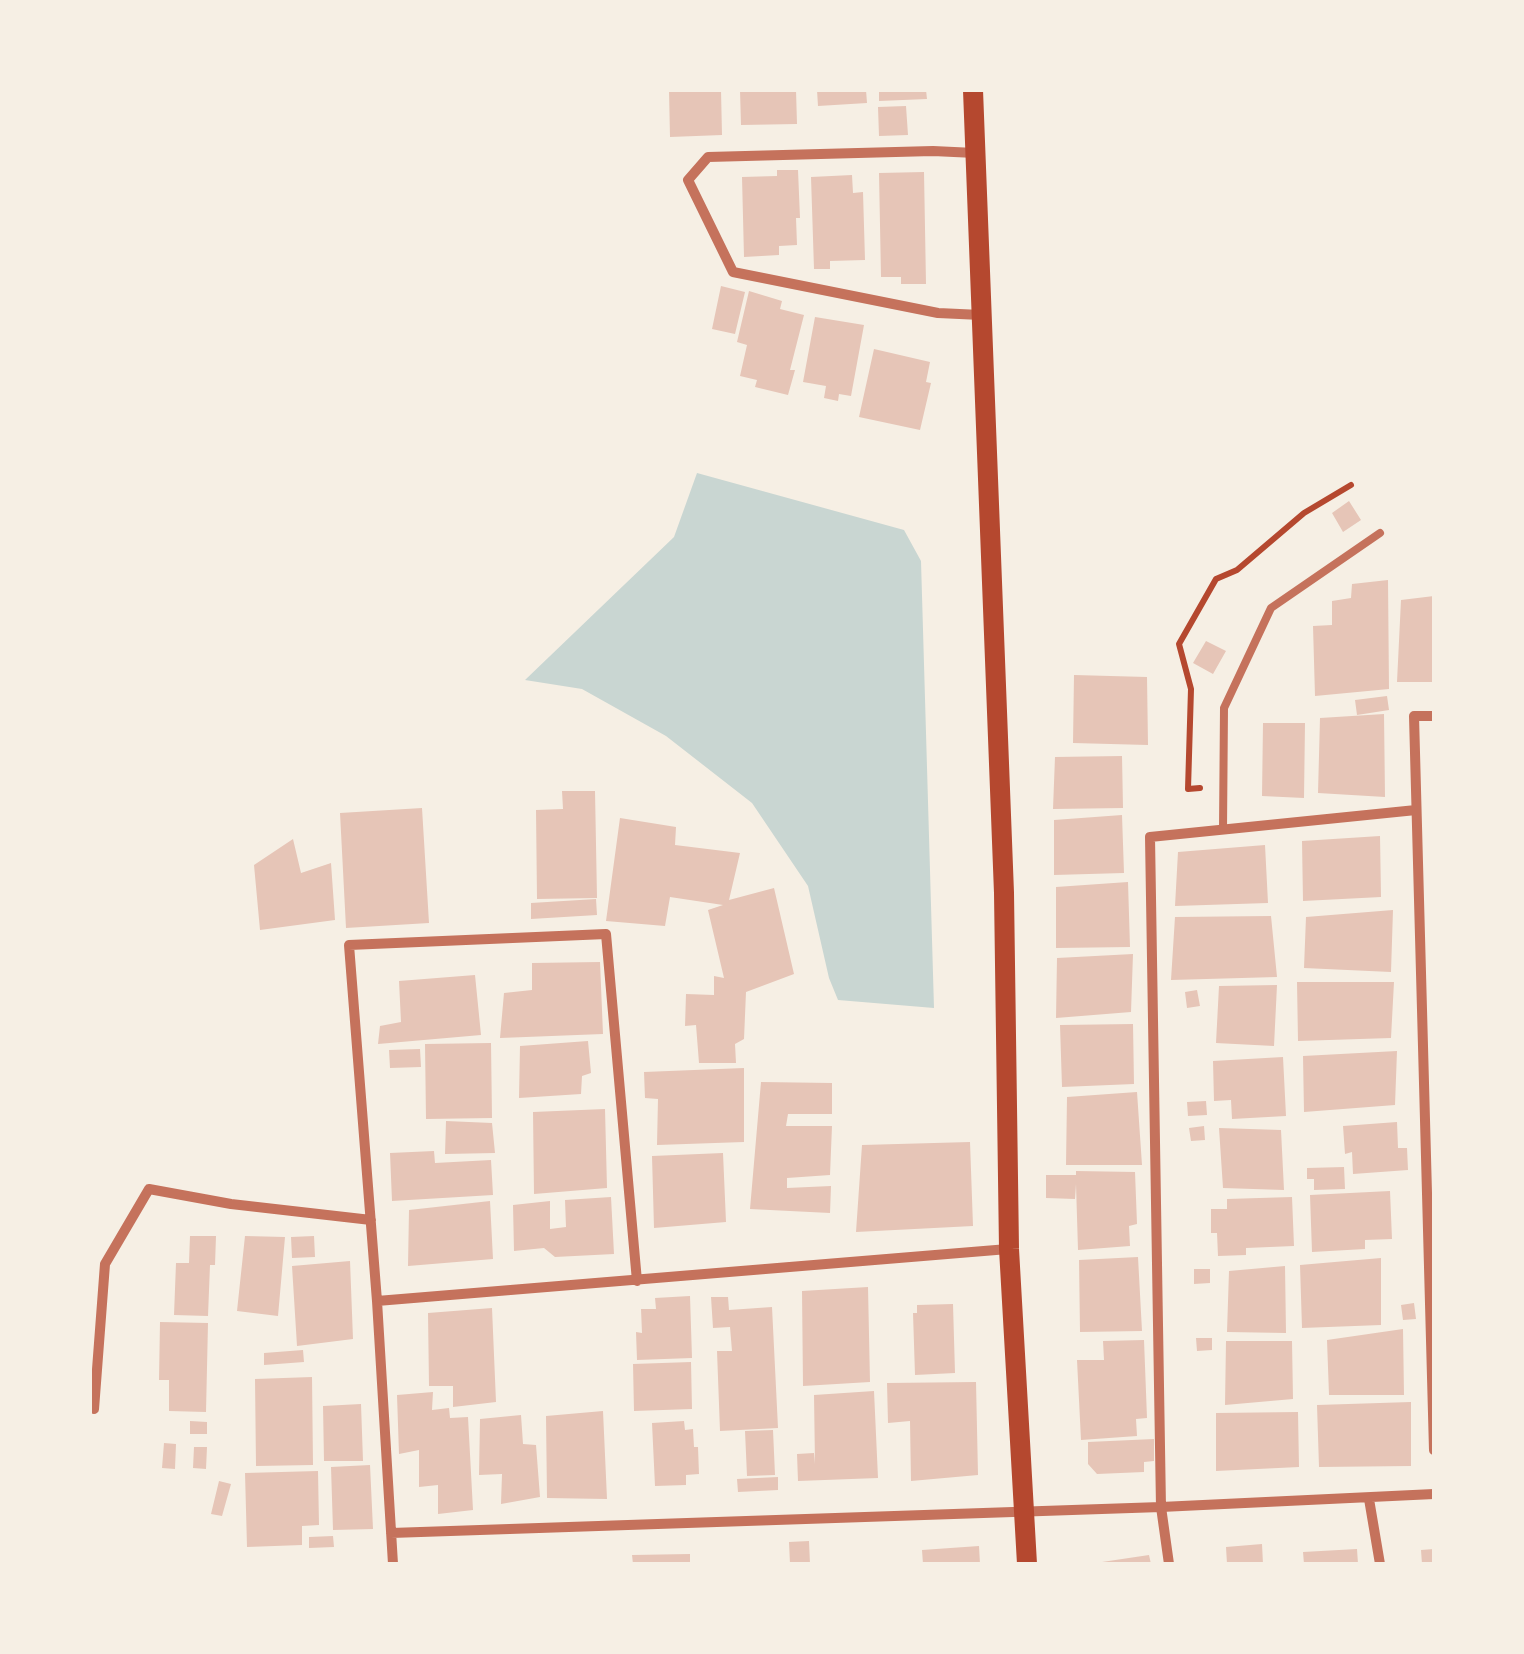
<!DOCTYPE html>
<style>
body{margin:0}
#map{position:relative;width:1524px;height:1654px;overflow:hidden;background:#f6efe4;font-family:"Asap Condensed",sans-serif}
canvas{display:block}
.frame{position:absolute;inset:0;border:92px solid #f6efe4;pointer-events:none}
</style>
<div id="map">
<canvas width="1524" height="1654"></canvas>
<div class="frame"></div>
</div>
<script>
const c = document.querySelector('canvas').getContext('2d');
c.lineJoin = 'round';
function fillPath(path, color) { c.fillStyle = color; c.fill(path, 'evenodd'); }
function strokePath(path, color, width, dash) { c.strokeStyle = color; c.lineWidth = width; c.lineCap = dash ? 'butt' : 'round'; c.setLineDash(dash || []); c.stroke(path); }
fillPath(new Path2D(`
 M697,473L904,530L921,561L934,1008L838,1000L829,978L808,886L752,803L666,736L582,689L525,680L674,537Z`), '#c9d6d2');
fillPath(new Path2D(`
 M669,90H721L722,135L670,137Z
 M740,90H796L797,124L741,125Z
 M817,90H866L867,103L818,106Z
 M879,90H926L927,99L879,101Z
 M906,106L908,135L879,136L878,107Z
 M777,170H798L800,218H796L797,245L779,246V255L744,257L742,177L777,176Z
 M924,172L926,284H901V277H881L879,173Z
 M852,175L853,193L863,192L865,260L830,261V269H814L811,177Z
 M721,286L745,292L735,334L712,329Z
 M749,291L782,301L780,309L804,315L790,370H795L788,395L755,387L757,380L740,376L747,345L737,342Z
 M815,317L864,325L851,396L839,394L838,401L824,398L826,386L803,382Z
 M874,349L930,362L926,382L931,383L920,430L859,417Z
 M1349,501L1361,520L1343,532L1332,513Z
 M1388,580L1389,689L1315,696L1313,626L1332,625V601L1351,598L1352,584Z
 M1434,596V682H1397L1401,600Z
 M1206,641L1226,651L1213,674L1193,663Z
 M1074,675L1147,677L1148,745L1073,743Z
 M1387,696L1389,710L1357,715L1355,700Z
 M1384,714L1385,797L1318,793L1320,718Z
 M1263,723H1305L1304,798L1262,796Z
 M1122,756L1123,808L1053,809L1055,757Z
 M562,791H595L597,898L537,899L536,810L563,809Z
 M422,808L429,923L346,928L340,813Z
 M1122,815L1124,873L1054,875V820Z
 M620,818L676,827L675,845L740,853L729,900L774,888L794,974L746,992L744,1039L735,1044L736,1063H699L696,1025L685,1026L686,994L714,995V976L724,978L708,910L723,905L670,897L665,926L606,921Z
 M1380,836L1381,897L1303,901L1302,841Z
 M293,839L301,873L331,863L335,920L260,930L254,865Z
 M1265,845L1268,903L1175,906L1178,852Z
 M1128,882L1130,947L1056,948V887Z
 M596,899L597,915L531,919V903Z
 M1393,910L1391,972L1304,968L1306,917Z
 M1271,916L1277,977L1171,980L1175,917Z
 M1133,954L1131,1012L1056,1018L1057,958Z
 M600,962L603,1034L500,1038L504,993L532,990V963Z
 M475,975L481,1035L378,1044L380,1026L401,1022L399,981Z
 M1297,982H1394L1391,1038L1298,1041Z
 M1277,985L1274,1046L1216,1043L1219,986Z
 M1197,990L1200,1006L1187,1008L1185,992Z
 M1133,1024L1134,1084L1062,1087L1060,1025Z
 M588,1041L591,1073L582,1076L581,1094L519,1098L520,1046Z
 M491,1043L492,1118L426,1119L425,1044Z
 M420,1049L421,1067L390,1068L389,1050Z
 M1397,1051L1395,1105L1304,1112L1303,1056Z
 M1283,1057L1286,1116L1232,1119L1231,1100L1214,1101L1213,1061Z
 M744,1068V1142L657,1145L658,1099L645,1098L644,1072Z
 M761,1082L832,1083V1114H788L786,1126H832L830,1175L787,1178V1188L831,1186L830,1213L750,1209Z
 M1137,1092L1142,1165H1066L1067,1097Z
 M1206,1101L1207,1115L1188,1116L1187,1102Z
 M605,1109L607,1188L534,1194L533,1112Z
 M446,1121L492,1123L495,1153L445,1154Z
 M1397,1122L1398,1148H1407L1408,1170L1353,1174L1352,1152L1345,1154L1343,1126Z
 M1204,1126L1205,1140L1191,1141L1189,1128Z
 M1219,1128L1281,1130L1284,1190L1223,1188Z
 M970,1142L973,1226L856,1232L862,1145Z
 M434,1151L435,1163L491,1160L493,1195L392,1201L390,1153Z
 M723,1153L726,1222L654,1228L652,1156Z
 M1344,1167L1345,1189L1314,1190V1179H1307V1168Z
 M1076,1171L1135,1172L1137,1224L1129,1226L1130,1246L1078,1250L1076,1184L1075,1199L1046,1198V1175H1076Z
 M1390,1191L1392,1239L1365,1240V1249L1312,1252L1310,1195Z
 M611,1197L614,1254L555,1257L544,1248L514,1251L513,1205L550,1201V1229L566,1227L565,1200Z
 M1292,1197L1294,1246L1246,1248V1255L1218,1256L1217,1233H1211V1209H1227V1199Z
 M490,1201L493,1259L408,1266L409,1210Z
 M190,1236H216L215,1265H210L208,1316L174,1315L176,1263H189Z
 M245,1236L285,1237L278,1316L237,1311Z
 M314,1236L315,1257L292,1258L291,1237Z
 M1138,1257L1142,1331L1080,1332L1079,1260Z
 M1381,1258V1325L1302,1328L1300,1265Z
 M350,1261L353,1339L297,1346L292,1266Z
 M1285,1266L1286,1333L1227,1332L1229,1271Z
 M1194,1269H1210V1283L1194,1284Z
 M868,1287L870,1382L803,1386L802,1291Z
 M690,1296L692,1358L637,1360L636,1332L642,1333L641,1309H656L655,1298Z
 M711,1297H728L729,1310L772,1307L778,1428L720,1431L717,1351H732L730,1327L713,1328Z
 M1414,1303L1416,1319L1403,1320L1401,1305Z
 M953,1304L955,1373L915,1375L913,1313H917V1305Z
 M492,1308L496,1402L453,1407V1386H429L428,1313Z
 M160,1322L208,1323L206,1412L169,1411V1380H159Z
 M1403,1329L1404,1395H1329L1327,1340Z
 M1196,1338H1212V1350L1197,1351Z
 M1144,1340L1147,1418L1136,1419L1137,1436L1081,1440L1077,1360H1104L1103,1341Z
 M1226,1341H1292L1293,1399L1225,1405Z
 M303,1350L304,1362L264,1365V1353Z
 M691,1362L692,1409L634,1411L633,1364Z
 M312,1377L313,1465L256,1466L255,1379Z
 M976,1382L978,1475L911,1481L910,1421L888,1423L887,1383Z
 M874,1391L878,1478L798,1481L797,1454L814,1453L815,1464L814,1395Z
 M433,1392L432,1410L449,1408L450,1418L468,1417L473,1510L438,1514V1485L419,1487V1450L399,1454L397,1395Z
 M1411,1402V1466L1319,1467L1317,1405Z
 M361,1404L363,1461H324L323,1406Z
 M603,1411L607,1499L547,1498L546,1416Z
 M1298,1412L1299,1467L1216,1471V1413Z
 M521,1415L523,1444L536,1445L540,1497L501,1504L502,1474L479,1475L480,1419Z
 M190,1421L207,1422V1434H190Z
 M684,1421L685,1430L693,1429L694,1447H698L699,1474L686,1475V1485L655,1486L652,1423Z
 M773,1430L775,1475L747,1476L745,1431Z
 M1154,1439V1461L1144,1462V1472L1097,1474L1088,1464V1442Z
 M164,1443L176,1444L175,1469L162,1468Z
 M194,1447H207L206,1469L193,1468Z
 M370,1465L373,1529L333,1530L331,1467Z
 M318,1471L319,1525L302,1526V1545L247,1547L245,1473Z
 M778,1477V1490L738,1492L737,1479Z
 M219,1481L231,1484L222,1516L211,1514Z
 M333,1536L334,1547L309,1548V1537Z
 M809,1541L810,1564H790L789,1542Z
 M1262,1544L1263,1564H1227L1226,1547Z
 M979,1546L980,1564H923L922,1550Z
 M1357,1549L1358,1564H1304L1303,1552Z
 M1434,1549V1564H1422L1421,1550Z
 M690,1554V1564H633L632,1555Z
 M1149,1555L1151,1564H1102V1562Z`), '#e6c5b7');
strokePath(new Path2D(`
 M1200,788L1188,789L1191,689L1179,644L1216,579L1237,570L1304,513L1351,485`), '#b5482f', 6);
strokePath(new Path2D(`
 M1223,829L1224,708L1271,608L1380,533`), '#c5725c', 8);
strokePath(new Path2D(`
 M975,153L933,151L708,157L688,180L733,272L938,313L981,315
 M1434,716H1414L1434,1450
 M377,1301L349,945L606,934L637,1281
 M94,1409L105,1264L149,1189L231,1204L371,1220
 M1369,1499L1380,1564
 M391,1533L1161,1507L1434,1494
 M393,1564L377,1301L1008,1249
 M1169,1564L1161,1507L1150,837L1416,810`), '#c5725c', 10);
strokePath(new Path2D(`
 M973,90L1004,893L1009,1249L1027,1564`), '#b5482f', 20);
</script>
